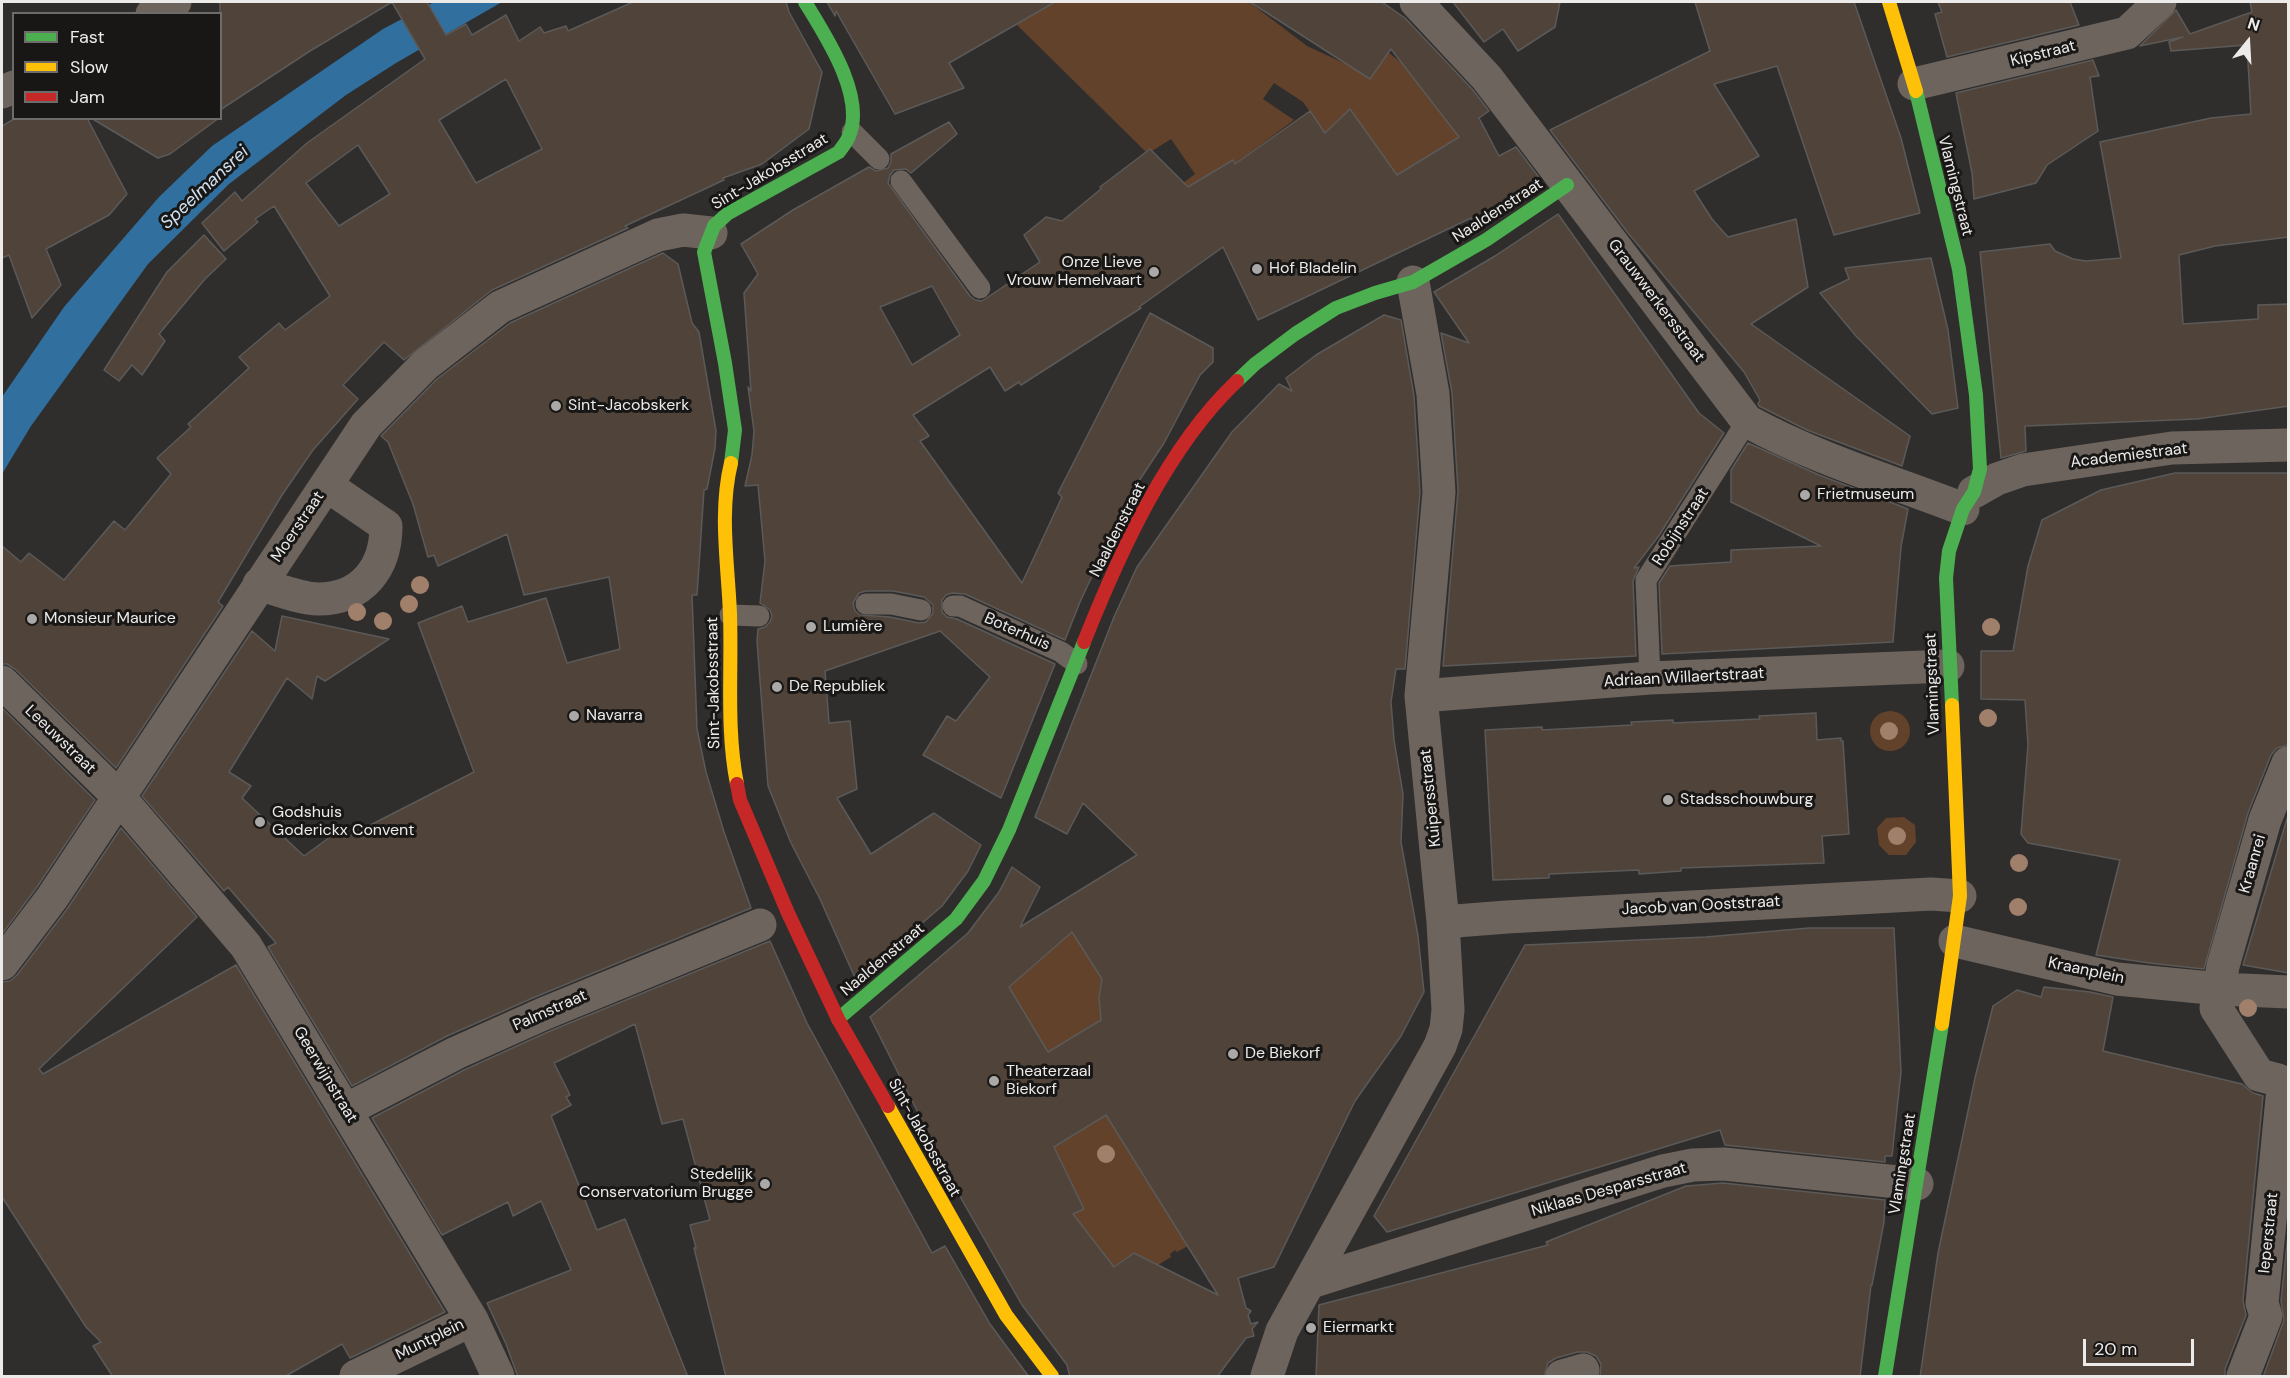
<!DOCTYPE html>
<meta charset="utf-8">
<style>
body{margin:0}
#map{position:relative;width:2290px;height:1378px;overflow:hidden;background:#302e2d;font-family:"DM Sans",sans-serif}
canvas{display:block}
.frame{position:absolute;inset:0;border:3px solid #edebea;pointer-events:none}
.legend{position:absolute;left:12px;top:12px;width:210px;height:108px;box-sizing:border-box;background:#181716;border:2px solid #6d6c6b;margin:0;padding:8px 10px;list-style:none;font-size:18px;color:#edebea}
.legend li{display:flex;align-items:center;gap:12px;height:30px}
.legend b{width:30px;border:2px solid #6d6c6b}
.north{position:absolute;left:2218px;top:12px;width:60px;height:60px;-webkit-text-stroke:4px #181716;paint-order:stroke;rotate:18deg;font-size:16px;font-weight:700;line-height:24px;text-align:center;color:#edebea}
.north::after{content:'';display:block;margin:auto;width:21px;height:27px;background:#edebea;clip-path:polygon(50% 0,100% 100%,50% 72%,0 100%)}
.scale{position:absolute;left:2083px;top:1339px;width:111px;height:27px;box-sizing:border-box;border:3px solid #edebea;border-top:0;padding-left:8px;font-size:18px;line-height:21px;white-space:nowrap;color:#edebea;-webkit-text-stroke:4px #181716;paint-order:stroke}
</style>
<div id="map">
<canvas width="2290" height="1378"></canvas>
<div class="frame"></div>
<ul class="legend">
<li><b style="height:8px;background:#4caf50"></b>Fast</li>
<li><b style="height:8px;background:#ffc107"></b>Slow</li>
<li><b style="height:8px;background:#c62828"></b>Jam</li>
</ul>
<div class="north">N</div>
<div class="scale">20 m</div>
</div>
<script>
const c = document.querySelector('canvas').getContext('2d');
c.lineJoin = 'round';
function fillPath(path, color) { c.fillStyle = color; c.fill(path, 'evenodd'); }
function strokePath(path, color, width, dash) { c.strokeStyle = color; c.lineWidth = width; c.lineCap = dash ? 'butt' : 'round'; c.setLineDash(dash || []); c.stroke(path); }
function label(font, color, halo, rows, align = 'center') {
  c.font = font + ' "DM Sans",sans-serif'; c.lineWidth = 6; c.setLineDash([]); c.textBaseline = 'middle'; c.strokeStyle = halo; c.fillStyle = color; for (const [text, x, y, turn = 0] of rows) {
    c.save(); c.translate(x, y); c.rotate((+turn || 0) * Math.PI / 180); c.textAlign = isNaN(turn) ? turn : align; if (halo) c.strokeText(text, 0, 0); c.fillText(text, 0, 0); c.restore();
  }
}
fillPath(new Path2D(`
 M1024,2H1249L1307,46L1348,65L1369,79L1389,53L1394,57L1439,91L1459,136L1455,139L1472,163L1451,159L1440,149L1404,170L1397,190L1349,110L1325,133L1303,102L1274,83L1263,99L1294,120L1235,164L1233,161L1187,188L1183,183L1195,174L1171,139L1152,151L1146,152L1016,24L1030,11Z
 M1870 731a20 20 0 1 1 40 0a20 20 0 1 1-40 0Z
 M1904,817L1915,825L1916,842L1906,855H1889L1879,845L1877,828L1886,818Z
 M1070,919L1105,984C1098,998 1100,1002 1107,1016L1048,1052L1003,977L1031,968L1048,953Z
 M1106,1115L1188,1246L1177,1252L1175,1250L1170,1254L1171,1257L1148,1271L1122,1262L1093,1278L1099,1247L1078,1221L1055,1223L1084,1209L1075,1192L1037,1158Z`), '#62422a');
fillPath(new Path2D(`
 M434,2H502L396,63L346,95L229,184L148,264L31,426L2,474V397L64,307L159,197L212,146L383,29Z`), '#306f9e');
const building = new Path2D(`
 M220,2H392L310,51L220,110Z
 M392,2H427L446,35L466,24L472,35L506,15L519,41L540,27L544,33L566,26L568,31L633,2H786L789,12L822,72L809,129L762,164L723,178L724,180L625,226L628,228L492,290L404,360L384,342L343,385L358,399L313,450L282,495L218,602L223,606L116,768L15,669L7,664H2V546L21,562L29,553L64,580L114,521L125,530L171,474L157,458L191,427L188,424L249,368L239,357L279,323L285,330L330,296L274,206L255,219L258,222L224,251L202,223L235,192L242,201L307,143L425,59ZM506,79L542,149L476,183L439,120ZM358,145L390,194L339,226L306,183Z
 M827,2H1055L949,63L964,88L895,114L836,11L835,16Z
 M1250,2H1382L1405,18L1473,90L1489,111L1479,118L1499,156L1516,147L1541,180L1474,225L1471,218L1258,320L1223,247L1139,307L1141,308L1021,385L1019,382L1005,391L990,367L913,415L929,436L920,441L1022,583L1062,497L1058,493L1150,313L1213,348V362L1200,375L1164,443L1131,493L1080,602L1065,640L965,594L952,593L946,595L942,600V612L947,617L957,619L1055,664L1001,798L923,755L947,716L956,721L990,677L940,631L825,671L829,723L850,721L857,789L837,798L871,854L934,813L981,845L968,871L942,906L856,980L820,899L791,843L768,786L757,641L758,629L765,627L770,622L772,616L770,610L760,603L765,561L758,485L745,486L752,455L754,431L748,387L751,391L744,293L758,274L741,244L793,210L869,167L876,171L888,168L891,162V154L949,122L957,134L911,173L906,169L894,170L890,175L888,183L970,296L975,300L982,301L1040,262L1024,235L1046,217L1062,221L1101,189L1100,187L1150,149L1188,187L1233,160L1235,164L1310,111L1325,133L1350,109L1397,175L1459,137L1391,49L1370,79ZM932,286L960,335L912,365L880,307ZM866,591H893L924,597L933,605V613L926,622L919,623L890,617L860,615L855,611L853,603L859,593Z
 M1453,2H1560L1555,27L1518,51L1503,29L1484,42Z
 M1695,2H1854L1901,138L1920,213L1834,235L1777,66L1714,84L1759,156L1694,191L1712,219L1728,237L1796,219L1808,287L1751,324L1910,436L1902,466L1807,430L1759,406L1758,404L1760,400L1744,372L1628,233L1550,130L1710,51Z
 M1938,2H2070L2079,25L1947,57L1935,14L1942,12Z
 M2250,2H2289V237L2215,246L2179,255L2183,324L2258,319V305L2289,304V406L2197,419L2025,426L2026,451L2001,458L1980,252L2050,244L2055,251L2073,259L2086,261L2121,258L2100,142L2211,118L2251,114L2247,45L2171,51L2169,42L2183,37L2140,46L2176,10L2190,34L2252,12Z
 M2093,60L2099,76L2090,77L2098,131L2047,165L2036,183L1974,199L1972,173L1956,93Z
 M16,118H87L127,194L109,215L46,249L61,285L32,318L9,255L2,258V126Z
 M91,118H219L170,154L158,158Z
 M1558,214L1699,413L1724,433L1658,537L1634,568L1639,567L1633,581L1636,656L1443,666L1458,491L1452,393L1441,333L1469,343L1434,292L1495,256Z
 M204,235L226,259L205,279L159,334L165,341L142,375L132,365L119,381L104,370L167,272Z
 M663,253L678,264L692,323L699,332L716,431L715,448L707,489L704,490L697,595H692L697,729L706,772L724,832L751,908L535,997L447,1036L352,1086L268,947L276,943L228,887L224,891L142,796L252,631L275,651L282,616L389,639L325,681L317,676L312,699L287,678L229,772L251,786L242,798L304,856L341,829L345,838L474,772L418,623L462,606L468,622L546,598L567,663L620,649L609,577L524,595L507,534L438,566L434,555L428,557L413,504L388,442L381,436L437,379L510,323Z
 M1931,258L1948,330L1958,408L1932,414L1856,336L1820,293L1849,279L1845,268Z
 M1384,315L1401,320L1414,396L1420,492L1405,669H1396L1391,702L1394,740L1403,794L1401,842L1418,936L1424,992L1401,1036L1355,1101L1274,1267L1238,1278L1246,1308L1251,1311L1248,1315L1251,1324L1258,1322L1252,1329L1254,1336L1246,1338L1217,1377H1070L1067,1365L1022,1305L962,1200L870,1017L968,933L999,892L1012,867L1040,887L1020,927L1137,855L1083,803L1067,834L1035,817L1114,617L1137,567L1232,432L1279,384L1292,391L1286,378L1316,355ZM1072,932L1102,979L1099,997L1101,1020L1048,1052L1009,987ZM1106,1115L1218,1295L1134,1253L1114,1267L1073,1214L1084,1209L1054,1147Z
 M1748,443L1819,475L1908,509L1901,547L1893,642L1662,654L1659,583L1670,566L1731,562V550L1821,546L1731,502V470Z
 M2175,473H2289V745L2277,748L2271,755L2248,813L2204,969L2149,963L2096,955L2120,860L2028,843L2021,834L2028,745L2025,700L1981,699V651H2013L2028,566L2042,520L2101,490Z
 M2,708L95,800L37,887L2,934Z
 M1816,713L1817,740L1841,738V741H1843L1849,834L1822,836L1824,863L1681,868V871L1639,874V870L1549,874V878L1493,880L1485,730L1542,727V730L1632,725L1631,722L1673,720V723L1760,719L1759,716Z
 M2289,812V973L2243,965Z
 M121,828L197,917L39,1069L43,1074L236,965L445,1312L350,1358L342,1344L284,1377H113L93,1346L101,1342L86,1327L2,1197V982L10,981L17,975L67,909Z
 M1809,928H1894L1901,1072L1892,1156H1885V1162L1725,1145L1720,1130L1387,1232L1374,1216L1525,945L1706,937Z
 M770,941L807,1023L932,1253L945,1246L990,1324L1029,1377H726L694,1248H696L690,1225L710,1220L683,1119L662,1124L635,1024L554,1063L570,1095L566,1097L571,1105L551,1116L597,1230L625,1219L688,1377H518L506,1344L487,1303L571,1270L541,1201L513,1216L508,1202L442,1235L372,1118L464,1070L550,1031Z
 M2044,987L2090,992L2113,997L2103,1051L2242,1084L2253,1093L2263,1096L2243,1301L2246,1315L2225,1369V1377H1920L1938,1253L1975,1078L1993,1006L2017,990L2041,997Z
 M1723,1183L1885,1200L1884,1222L1872,1285H1871L1860,1377H1600L1601,1364L1596,1356L1587,1352H1578L1556,1358L1548,1363L1544,1377H1316L1319,1305L1548,1245L1546,1242L1686,1186Z
 M2289,1225V1377H2263L2284,1320L2281,1301Z`);
fillPath(building, '#504339');
strokePath(building, '#5b5a59', 1.5);
strokePath(new Path2D(`
 M852,132L879,159
 M901,181L980,288
 M866,604H891L921,610
 M953,606H960L1061,652L1077,664
 M730,615L759,616
 M1650,678L1646,580L1747,421`), '#6e645e', 21);
strokePath(new Path2D(`
 M1416,2L1487,78L1747,421C1816,459 1891,481 1963,509
 M152,14L175,2
 M1914,84L2127,33L2160,2
 M2,92L14,87
 M1974,492L1997,479L2023,470L2172,448L2288,445
 M259,584C276,589 302,599 318,599C362,599 386,568 386,526L326,485
 M2,682L119,797L246,946L472,1320L498,1376
 M1421,696L1650,678L1948,666
 M1443,922L1507,917L1931,894L1960,896
 M1955,941L2117,979L2220,989L2288,992
 M2,964L52,898L366,425L425,365L500,307L658,235L683,230L711,233
 M346,1110L456,1053L543,1014L760,925
 M1311,1282L1663,1171L1693,1165L1724,1164L1917,1184
 M2266,1316L2262,1303L2283,1088L2278,1080L2259,1075L2216,1008L2223,966L2265,820L2288,763
 M356,1376L472,1320
 M1267,1376L1282,1331L1440,1046L1446,1029L1448,1010L1443,922L1421,696L1439,492L1433,394L1413,282
 M1562,1376L1583,1370
 M2243,1376L2266,1316`), '#6e645e', 33);
strokePath(new Path2D(`
 M1916,91L1959,269L1976,395L1980,469L1974,492L1963,509L1949,551L1946,578L1952,705
 M1237,381L1255,364L1295,334L1336,308L1375,293L1413,282L1486,240L1567,185
 M731,463L735,430L725,363L704,252L714,226L727,214L839,152C842,147 847,142 849,136C866,96 825,35 805,2
 M838,1019L956,919L984,881L1009,830L1084,642
 M1885,1376L1942,1024`), '#4caf50', 14);
strokePath(new Path2D(`
 M1889,2L1916,91
 M731,463C719,512 728,564 730,614C732,670 726,729 737,784
 M1942,1024L1960,896L1952,705
 M888,1106L1006,1315L1052,1376`), '#ffc107', 14);
strokePath(new Path2D(`
 M1084,642C1119,554 1167,447 1237,381
 M737,784L740,800L788,913L838,1019L888,1106`), '#c62828', 14);
c.fillStyle = '#a0806b';
for (const [x, y] of [
 [420,585],
 [409,604],
 [357,612],
 [383,621],
 [1991,627],
 [1988,718],
 [1889,731],
 [1897,836],
 [2019,863],
 [2018,907],
 [2248,1008],
 [1106,1154]
]) { c.beginPath(); c.arc(x, y, 9, 0, 2 * Math.PI); c.fill(); }
for (const [x, y, r, color] of [
 [1257,269,6,"#aba9a8"],
 [1154,272,6,"#aba9a8"],
 [556,406,6,"#aba9a8"],
 [1805,495,6,"#aba9a8"],
 [32,619,6,"#aba9a8"],
 [811,627,6,"#aba9a8"],
 [777,687,6,"#aba9a8"],
 [574,716,6,"#aba9a8"],
 [1668,800,6,"#aba9a8"],
 [260,822,6,"#aba9a8"],
 [1233,1054,6,"#aba9a8"],
 [994,1081,6,"#aba9a8"],
 [765,1184,6,"#aba9a8"],
 [1311,1328,6,"#aba9a8"]
]) { const dot = new Path2D(); dot.arc(x, y, r, 0, 2 * Math.PI); c.fillStyle = color; c.fill(dot); strokePath(dot, '#181716', 2); }
label('16px', '#edebea', '#181716', [
 ["Kipstraat",2043,54,-14],
 ["Sint-Jakobsstraat",770,172,-31],
 ["Vlamingstraat",1955,186,76],
 ["Naaldenstraat",1498,211,-33],
 ["Grauwwerkersstraat",1656,301,53],
 ["Academiestraat",2129,456,-7],
 ["Moerstraat",298,527,-56],
 ["Robijnstraat",1681,527,-57],
 ["Naaldenstraat",1118,530,-63],
 ["Boterhuis",1017,632,24],
 ["Adriaan Willaertstraat",1684,678,-3],
 ["Sint-Jakobsstraat",714,683,-91],
 ["Vlamingstraat",1933,684,-92],
 ["Leeuwstraat",60,740,44],
 ["Kuipersstraat",1431,798,-96],
 ["Kraanrei",2253,864,-74],
 ["Jacob van Ooststraat",1701,906,-3],
 ["Naaldenstraat",883,960,-40],
 ["Kraanplein",2086,971,12],
 ["Palmstraat",550,1011,-24],
 ["Geerwijnstraat",325,1075,59],
 ["Sint-Jakobsstraat",924,1138,61],
 ["Vlamingstraat",1903,1164,-81],
 ["Niklaas Desparsstraat",1609,1190,-16],
 ["Ieperstraat",2269,1233,-84],
 ["Muntplein",430,1340,-26]
]);
label('16px', '#edebea', '#181716', [
 ["Onze Lieve",1142,263,"right"],
 ["Vrouw Hemelvaart",1142,281,"right"],
 ["Hof Bladelin",1269,269],
 ["Sint-Jacobskerk",568,406],
 ["Frietmuseum",1817,495],
 ["Monsieur Maurice",44,619],
 ["Lumière",823,627],
 ["De Republiek",789,687],
 ["Navarra",586,716],
 ["Stadsschouwburg",1680,800],
 ["Godshuis",272,813],
 ["Goderickx Convent",272,831],
 ["De Biekorf",1245,1054],
 ["Theaterzaal",1006,1072],
 ["Biekorf",1006,1090],
 ["Stedelijk",753,1175,"right"],
 ["Conservatorium Brugge",753,1193,"right"],
 ["Eiermarkt",1323,1328]
], 'left');
label('italic 18px', '#d0e1f0', '#181716', [
 ["Speelmansrei",205,188,-43]
]);
</script>
